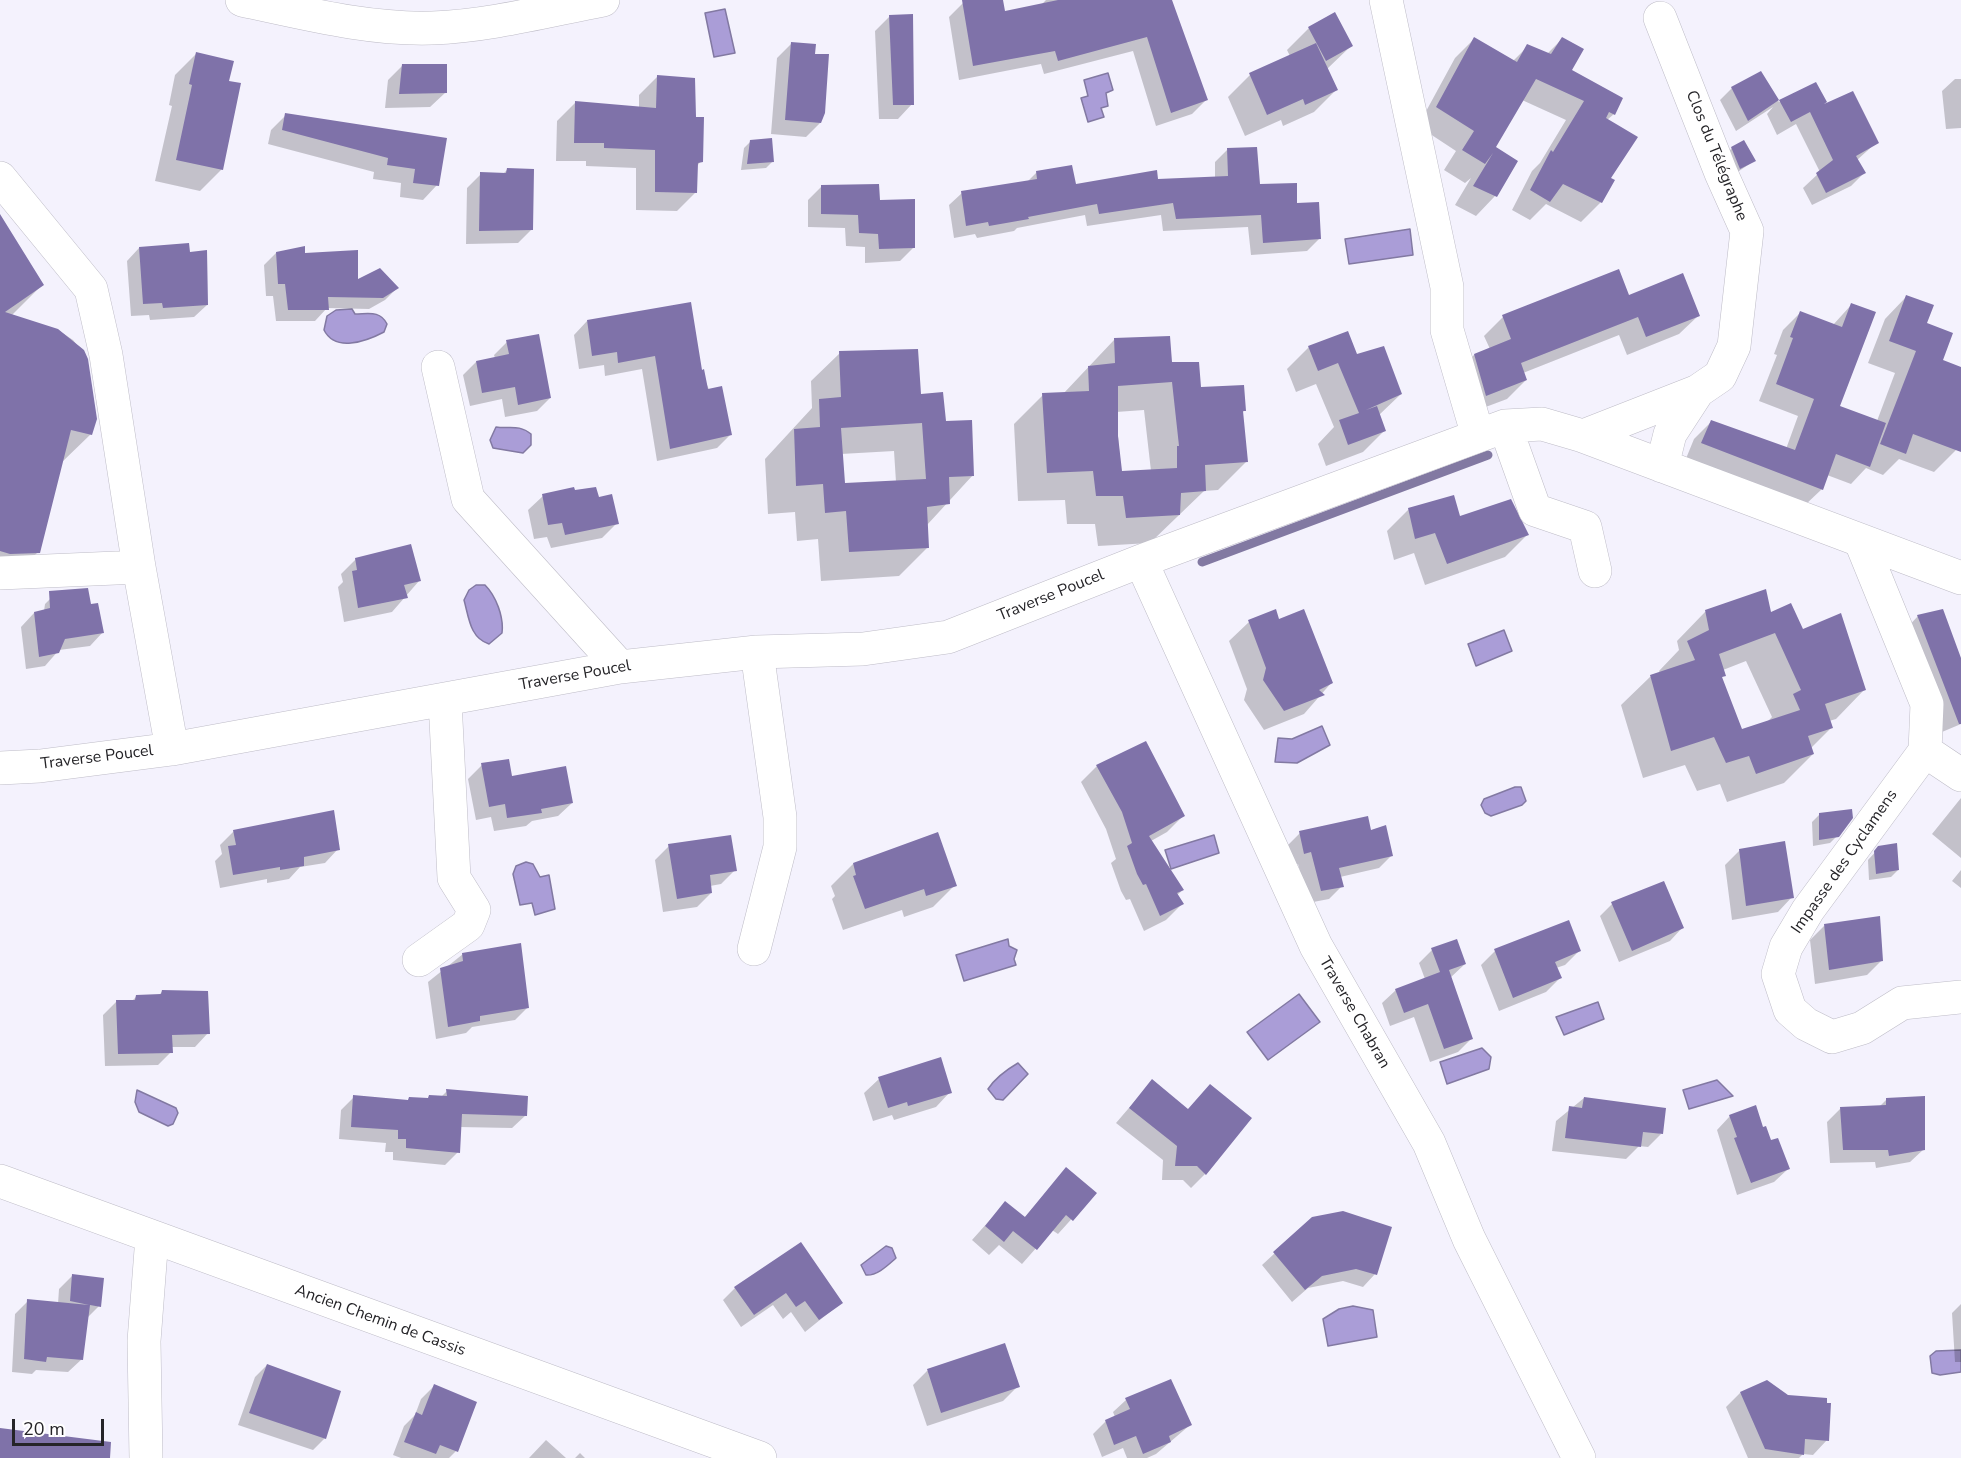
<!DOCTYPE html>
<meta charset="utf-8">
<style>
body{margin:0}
#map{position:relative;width:1961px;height:1458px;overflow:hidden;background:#f4f2fd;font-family:"Nunito Sans",sans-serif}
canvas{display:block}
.scale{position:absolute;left:12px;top:1419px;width:92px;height:27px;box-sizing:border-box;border:3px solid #252428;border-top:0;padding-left:8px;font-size:18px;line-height:21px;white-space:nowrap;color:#252428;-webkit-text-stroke:4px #fff;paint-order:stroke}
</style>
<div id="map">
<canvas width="1961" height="1458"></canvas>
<div class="scale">20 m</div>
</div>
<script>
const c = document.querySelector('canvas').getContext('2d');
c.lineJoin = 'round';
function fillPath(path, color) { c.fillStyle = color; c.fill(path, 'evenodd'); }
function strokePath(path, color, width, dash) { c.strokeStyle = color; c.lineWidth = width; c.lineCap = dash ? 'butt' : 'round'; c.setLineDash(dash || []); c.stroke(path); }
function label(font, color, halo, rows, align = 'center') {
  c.font = font + ' "Nunito Sans",sans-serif'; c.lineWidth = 6; c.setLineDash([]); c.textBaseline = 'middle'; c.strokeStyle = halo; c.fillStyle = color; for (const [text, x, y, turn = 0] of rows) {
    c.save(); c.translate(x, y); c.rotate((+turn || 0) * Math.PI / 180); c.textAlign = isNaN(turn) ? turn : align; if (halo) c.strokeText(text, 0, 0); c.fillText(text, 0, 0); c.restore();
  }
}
const water = new Path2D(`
 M725,9L735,53L714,57L705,13Z
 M1108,73L1113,90L1106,93L1108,106L1101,108L1104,117L1088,122L1081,98L1088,96L1084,80Z
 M1410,229L1413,255L1349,264L1345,239Z
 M352,309L355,314C368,314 380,310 387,324L384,332C365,342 335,352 324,330L327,316L336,310Z
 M496,427C509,429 519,424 531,434V445L523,453L493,448L490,440Z
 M476,585H485C496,596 504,617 502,633L489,644C470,638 469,618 464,600L469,590Z
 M1504,630L1512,651L1476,666L1468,644Z
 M1322,726L1330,745L1297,763L1275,762L1278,738L1292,739Z
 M1515,787H1521L1526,801L1522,805L1491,816L1485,813L1481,805L1484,799Z
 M1214,835L1219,853L1171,869L1165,850Z
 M526,862L533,864L540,877L549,875L555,909L535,915L532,903L520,905L513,874L516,866Z
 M1008,939L1009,946L1017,950L1014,959L1016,965L964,981L956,955Z
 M1299,994L1320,1022L1268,1060L1247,1032Z
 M1598,1002L1604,1019L1564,1035L1556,1017Z
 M1482,1048L1491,1057L1489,1069L1447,1084L1440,1062Z
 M1018,1063L1028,1074L1003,1100L996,1099L988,1089C996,1077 1006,1070 1018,1063Z
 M1717,1080L1733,1096L1689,1109L1683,1090Z
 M137,1090L176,1108L178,1113L173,1124L168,1126L139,1112L135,1102Z
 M886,1246L892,1248L896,1258C888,1265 877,1276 866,1275L861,1265Z
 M1353,1306L1373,1310L1377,1337L1328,1346L1323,1319L1339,1309Z
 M1961,1350V1372L1940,1375L1932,1373L1930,1356L1936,1351Z`);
fillPath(water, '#aa9dd7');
strokePath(water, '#8279a2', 1.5);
fillPath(new Path2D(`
 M981,0H994L1004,13L1041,5L1046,0H1171L1206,100L1192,114L1156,126L1133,51L1044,74L1041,64L959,80L949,17L963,3Z
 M890,16L912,104L898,119H879L875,31Z
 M1309,28L1351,46L1327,69L1336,90L1314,112L1283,126L1281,120L1245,136L1228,97L1250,75L1290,56L1287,50Z
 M1474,39L1513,61L1528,46L1547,54L1562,39L1570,70L1614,114L1607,120L1609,179L1613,181L1601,202L1581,222L1546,204L1530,220L1512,210L1532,171L1540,163L1566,120L1522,100L1494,147L1516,162L1495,196L1476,216L1455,205L1471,178L1465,183L1444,170L1456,151L1418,126L1455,58Z
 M792,43L820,123L806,137L771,134L777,58Z
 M196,54L227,82L222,169L200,191L155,181L172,106L169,105L175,75Z
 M403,65L445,93L430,107L385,108L388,80Z
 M1761,73L1779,102L1815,84L1820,107L1877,142L1857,160L1864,173L1851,186L1812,205L1803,188L1820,172L1796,124L1777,135L1767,114L1773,107L1736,131L1720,100L1732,88Z
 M658,76L694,118L701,161L697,166L696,192L677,211L636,210V168L586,166V161H556L557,121L576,102L639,108V95Z
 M1955,79H1961V128L1946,129L1942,91Z
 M286,115L445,139L437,185L423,200L400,197L401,183L373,179L374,172L268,144L271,130Z
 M751,141L773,161L766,168L741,170L744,148Z
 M1732,148L1754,161L1733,175L1725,155Z
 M1227,150L1259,186L1296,204L1320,238L1307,251L1251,255L1248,227L1163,231L1161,215L1087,226L1085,215L1017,228L1014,231L977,238L975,234L954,238L949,205L962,193L1027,182L1037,172L1074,186L1215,178V162Z
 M507,170L532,229L518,243L466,244L467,188L481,174H503Z
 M822,186L879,201L913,248L900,261L865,263V247L846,246L845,228L808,227V200Z
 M0,228L42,285L12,315L58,330L73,340L85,355L91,434L60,464L38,552L0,590Z
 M139,248L189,253L207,305L194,317L150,320L149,315L131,316L127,261Z
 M276,253L304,255L357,281L397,288L385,300L369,309L327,308L315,321H276L273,296H266L264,265Z
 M1629,297L1698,316L1679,334L1627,355L1619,335L1523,373L1526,380L1507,399L1467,414L1456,374L1474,355L1490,349L1484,336L1503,317Z
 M1906,297L1925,324L1941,361L1961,368V436L1956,450L1934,472L1899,459L1883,475L1866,468L1851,484L1827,475L1822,489L1804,506L1685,461L1694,439L1711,422L1786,449L1798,416L1759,401L1777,355L1774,354L1783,330L1800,313L1833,325L1852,304L1838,407L1877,421L1895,373L1868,363L1885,319Z
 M587,321L701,372L730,435L717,448L657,461L642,369L605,376L604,365L579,369L574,335Z
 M1114,340L1171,363L1200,389L1244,411L1242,413L1247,461L1218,490L1204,491L1150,543L1098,546L1095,524H1067L1065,500L1018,501L1014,424L1043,395L1063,394ZM1144,410L1151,471L1121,472L1116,412Z
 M507,342L550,398L537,411L505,417L502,399L470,406L463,375L476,362L495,358L494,355Z
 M1309,347L1356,356L1401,394L1379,415L1385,430L1363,452L1326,466L1318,444L1334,427L1316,384L1296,392L1287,369Z
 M840,353L919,396L944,423L973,475L927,525L928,547L899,576L821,581L818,539L797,541L795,512L768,514L765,459L812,408L811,381ZM894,451L896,482L843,484L841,454Z
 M574,492L598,499L617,523L602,538L551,548L547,537L534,539L528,510L543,496Z
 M1409,509L1459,518L1527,535L1505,557L1425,585L1414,553L1394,560L1387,531Z
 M356,559L419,581L392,612L344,622L338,587L343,582L341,574Z
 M58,591L90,606L103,632L90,646L59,650L45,666L26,669L21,627L34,613L44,611L45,604Z
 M1275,611L1278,621L1332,682L1304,714L1264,730L1244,700L1247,689L1229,641L1249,622Z
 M1705,612L1770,614L1802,631L1864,690L1836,719L1829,721L1832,727L1811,748L1813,754L1784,783L1727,802L1720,784L1697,791L1685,765L1643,778L1621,705L1650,677L1660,673L1659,671L1679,650L1677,641ZM1746,661L1772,717L1766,723L1741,731L1721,679L1724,675L1723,670Z
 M1918,616L1961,663V724L1942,732L1904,631Z
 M482,765L511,777L572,803L558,816L532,821L526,826L494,831L491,817L476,820L468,779Z
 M1097,766L1183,816L1167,832L1151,841L1183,890L1177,895L1182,904L1166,920L1144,931L1130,899L1126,900L1121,891L1111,863L1116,859L1106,829L1081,782Z
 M1961,798V858L1932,834Z
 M1819,815L1837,836L1830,843L1813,846L1812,822Z
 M234,831L338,849L325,863L300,867L289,879L267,883V879L220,888L215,861L222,854L220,845Z
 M1370,832L1392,855L1379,868L1340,877L1342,886L1329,899L1308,903L1298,864L1291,866L1287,846L1300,833Z
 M669,846L735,870L721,884L710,886L711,893L697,907L663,912L655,860Z
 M1879,848L1898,870L1891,877L1869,880L1868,860Z
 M1740,850L1792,897L1778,912L1732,920L1725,865Z
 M853,864L955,885L933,907L904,917L902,910L843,930L832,899L835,896L831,886Z
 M1961,870V888L1952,881Z
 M1612,904L1682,928L1670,941L1619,962L1600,916Z
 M1824,926L1882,960L1867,975L1815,984L1810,940Z
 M1432,950L1465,964L1450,978L1472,1038L1458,1052L1430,1062L1414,1017L1390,1026L1382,1003L1396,990L1425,979L1419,963Z
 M1495,951H1579L1565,965L1556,968L1560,978L1546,992L1499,1011L1481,965Z
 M463,954L528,1007L515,1020L472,1027L466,1033L436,1039L428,982Z
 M162,992L208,1033L195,1047H171V1052L158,1065L105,1066L103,1015L116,1002L132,1001L136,997L158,996Z
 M879,1079L950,1092L936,1107L894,1120L892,1115L873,1121L864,1093Z
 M1152,1081L1205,1174L1191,1188L1183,1180H1162L1163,1160L1116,1123Z
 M447,1091L526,1115L512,1128L459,1127L458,1152L445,1165L393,1160V1152H385L386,1143L339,1139L341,1110L354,1097L407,1101L441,1097Z
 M1584,1098L1661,1134L1648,1147L1639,1146L1626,1159L1552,1151L1556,1121Z
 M1886,1100L1924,1149L1910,1162L1876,1168L1875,1162L1830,1163L1827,1122L1840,1109L1879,1107Z
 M1730,1116L1762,1129L1788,1169L1774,1182L1737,1195L1717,1130Z
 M1066,1169L1095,1193L1058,1234L1052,1230L1022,1264L999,1245L989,1255L972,1240L1005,1203L1024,1218Z
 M1313,1218L1375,1274L1363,1287L1343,1281L1308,1288L1292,1302L1262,1265Z
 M800,1244L841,1303L805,1332L791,1312L783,1319L773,1305L741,1327L723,1300L735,1288Z
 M73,1275L99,1306L86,1319L82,1359L68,1372L36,1370L32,1374L12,1372L15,1314L28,1301L58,1304L59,1289Z
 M1961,1304V1362H1955L1952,1313Z
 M1004,1345L1018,1386L1003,1401L927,1426L913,1385L927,1371Z
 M267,1365L325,1438L313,1450L238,1425L255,1377Z
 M434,1386L456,1451L449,1458H401L393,1455L404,1426L415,1415L421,1399Z
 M1740,1393L1827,1440L1813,1455L1803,1454L1799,1458H1748L1726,1407Z
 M1126,1400L1190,1425L1156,1454L1147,1458H1127L1123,1448L1102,1457L1093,1434L1106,1421L1115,1417L1113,1412Z
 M546,1440L566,1458H529Z
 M580,1453L585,1458H575Z`), '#0003');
strokePath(new Path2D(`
 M1202,562L1488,455`), '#8279a2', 9);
fillPath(new Path2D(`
 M962,0H1003L1005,11L1058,0H1172L1208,100L1171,113L1147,37L1058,61L1055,51L973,66Z
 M1335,12L1353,46L1326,61L1308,27Z
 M913,14L914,105H893L889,15Z
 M1474,37L1517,62L1527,44L1551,54L1562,37L1584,49L1572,70L1623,98L1615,115L1609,112L1606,118L1638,137L1611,178L1615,180L1602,203L1563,184L1550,202L1530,190L1551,150L1553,152L1584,101L1536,79L1496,147L1518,161L1497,197L1473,186L1493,153L1485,164L1462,150L1474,131L1436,107Z
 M791,42L816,44L815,54H829L825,113L821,123L785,120Z
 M1316,43L1338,90L1305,105L1303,99L1267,115L1249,73Z
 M196,52L234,61L229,81L241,83L223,170L176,160L192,85L189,84Z
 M402,64H447V93L399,94Z
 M1761,71L1779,100L1748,121L1731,87Z
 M657,75L695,78L696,117H704L703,162L698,163L697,193L655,192V150L604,148V143H574L575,101L656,108Z
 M1816,82L1827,102L1824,104L1853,91L1879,143L1856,156L1866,173L1826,193L1816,173L1833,160L1810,112L1791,122L1779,100Z
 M285,113L447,138L439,186L413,183L415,169L387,165L388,158L282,130Z
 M772,138L774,162L747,164L750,140Z
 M1744,140L1756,161L1740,169L1731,147Z
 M1257,147L1260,184L1297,183V203L1319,202L1321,239L1263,243L1261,215L1176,219L1173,203L1099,214L1097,204L1028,217L1029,219L989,226L988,222L966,226L961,191L1037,179L1036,171L1072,165L1076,184L1157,170L1158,179L1228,176L1227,148Z
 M507,168L534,169L533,230L479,231L480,172L506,173Z
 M879,184L880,200L915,199V248L879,249L878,234L859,233L858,215L821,214V185Z
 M0,214L44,285L5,312L58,329L84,350L88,359L97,419L92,435L71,430L40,553L10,554L0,551Z
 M189,243L190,252L207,250L208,305L163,308L162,303L143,304L139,247Z
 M305,246V253L358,250V279L380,268L399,288L383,298L328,297L329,310H288L285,284H278L276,252Z
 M1619,269L1629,295L1683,273L1700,316L1646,337L1638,317L1521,363L1527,380L1486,396L1474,354L1511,339L1502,315Z
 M1906,295L1934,305L1927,323L1953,333L1943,360L1961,367V452L1913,434L1906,454L1880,444L1916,351L1889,341Z
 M691,302L702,370L704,369L708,389L722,386L732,435L670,449L655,356L618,363L617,352L592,356L587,320Z
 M1851,303L1876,312L1840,406L1886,423L1870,467L1836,454L1823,490L1701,443L1711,420L1795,450L1814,399L1776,384L1793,338L1790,337L1800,311L1842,327Z
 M1348,331L1357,354L1384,346L1402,394L1366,410L1377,406L1386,431L1348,445L1339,420L1359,413L1338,363L1318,371L1308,346Z
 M539,334L551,398L518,405L515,387L482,393L476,361L509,354L506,340Z
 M1170,336L1172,362H1199L1201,387L1244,385L1246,411H1243L1248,462L1205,465L1206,491L1181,493L1180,515L1126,518L1123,496H1096L1093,471L1047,473L1042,393L1089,391L1088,366L1115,363L1114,338ZM1172,382L1179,446H1177V468L1122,471L1118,436V386Z
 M918,349L921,394L943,392L946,421L972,420L974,476L949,477L950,504L927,507L929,548L849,552L846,511L825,513L823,484L796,486L794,429L820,427L819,399L841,397L839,351ZM922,423L926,479L845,483L841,428Z
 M574,487L575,490L596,487L599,497L612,494L619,524L565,535L562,523L548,525L542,494Z
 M1454,495L1460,516L1511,499L1529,535L1447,564L1435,533L1415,539L1408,508Z
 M411,544L421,581L404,585L408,598L358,608L352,571L357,570L355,558Z
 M88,588L91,604L98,603L104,633L65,639L59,653L39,657L34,612L50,608L49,591Z
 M1766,589L1771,612L1791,603L1803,629L1841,613L1866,690L1825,704L1833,728L1808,736L1814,754L1756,774L1749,756L1726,763L1714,737L1671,751L1650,675L1695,660L1687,641L1709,630L1705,610ZM1775,633L1801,690L1793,694L1800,710L1742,729L1722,677L1726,676L1719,654Z
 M1276,609L1279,619L1304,609L1333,683L1319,690L1325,695L1284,711L1263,680L1266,668L1248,620Z
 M1943,609L1961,658V724H1959L1917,615Z
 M1146,741L1185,816L1149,836L1184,890L1177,893L1184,904L1160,916L1146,884L1143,885L1137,874L1127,846L1132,843L1122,812L1096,765Z
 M509,759L512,776L566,766L573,803L541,809L542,813L507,818L505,804L489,807L481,763Z
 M1852,809L1853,818L1839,837L1819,840V813Z
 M334,810L340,850L304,857V866L280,870V867L233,875L228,846L236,845L233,830Z
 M1368,816L1371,830L1386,825L1393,856L1339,868L1344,887L1321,891L1311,852L1304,854L1299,831Z
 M938,832L957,886L926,896L924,889L865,909L853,876L856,875L853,863Z
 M731,835L737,871L710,875L712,893L677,899L668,844Z
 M1785,841L1794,898L1746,906L1739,849Z
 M1897,843L1899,870L1876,874L1874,851L1878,846Z
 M1664,881L1684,928L1632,951L1611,902Z
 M1880,916L1883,961L1829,970L1824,924Z
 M1569,920L1581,951L1555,962L1562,978L1513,998L1494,949Z
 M1457,939L1466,964L1449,970L1473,1039L1444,1049L1428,1004L1404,1013L1395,989L1440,972L1431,948Z
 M521,943L529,1008L480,1016V1021L448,1027L440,968L463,961L462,953Z
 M162,990L208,991L210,1034L172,1035L173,1053L118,1054L116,1000H135L136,995L161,994Z
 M941,1057L952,1093L908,1106L907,1102L888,1108L878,1077Z
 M1152,1079L1188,1109L1210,1084L1252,1118L1206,1175L1197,1166H1175L1177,1146L1129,1108Z
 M446,1089L528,1096L527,1116L462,1114L460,1153L406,1148V1139H398V1130L351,1127L353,1095L408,1100L409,1097L428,1098L429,1095L447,1096Z
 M1925,1096V1150L1889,1156L1888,1150H1843L1840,1107L1886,1105V1098Z
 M1584,1097L1666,1108L1663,1134L1643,1132L1641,1147L1565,1138L1569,1106L1582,1108Z
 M1756,1105L1763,1127L1766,1126L1771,1140L1778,1138L1790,1169L1751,1183L1734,1138L1737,1137L1729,1115Z
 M1066,1167L1097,1193L1073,1221L1066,1215L1037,1250L1013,1231L1004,1242L985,1226L1005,1201L1025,1217Z
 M1343,1211L1392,1227L1377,1275L1356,1269L1322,1276L1305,1290L1273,1252L1312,1217Z
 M801,1242L843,1303L819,1320L805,1301L796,1307L786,1293L754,1315L734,1287Z
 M72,1274L104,1278L101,1307L90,1305L83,1360L47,1357L46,1362L24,1359L27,1299L89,1305L70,1301Z
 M1005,1343L1020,1387L941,1413L927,1369Z
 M267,1364L341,1391L326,1439L249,1413Z
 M1171,1379L1192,1425L1169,1436L1171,1442L1143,1454L1136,1436L1114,1445L1105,1420L1130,1409L1125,1398Z
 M1767,1380L1788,1395L1827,1398V1403H1831L1829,1441L1805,1439L1804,1455L1765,1449L1740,1392Z
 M434,1384L477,1402L458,1452L440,1445L436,1454L404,1442L416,1412L422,1415Z
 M0,1428L111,1442L110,1458H0Z`), '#7f72a9');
const minor = new Path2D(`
 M242,0C304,13 368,30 432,28C489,26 546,11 603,0
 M1386,0L1447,287V330L1478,436
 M0,178L91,289L106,355L139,567
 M438,367L468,499L620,667
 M1505,426L1535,510L1585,527L1595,571
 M1583,436L1698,391L1720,376L1734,346L1747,231L1721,173L1660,18
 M1662,466L1670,434L1698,391
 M1861,542L1927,704L1925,751L1808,910L1786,947L1778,974L1790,1010L1806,1024L1832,1037L1862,1028L1902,1003L1961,997
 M1141,561L1316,946L1429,1143L1469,1239L1579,1458
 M0,573L139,567L172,749
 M1925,751L1961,775
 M0,768L40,766L172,749L620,667L757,652L863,649L948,637L1141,561L1505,426L1542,424L1583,436L1961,578
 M754,949L780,847V817L757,652
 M419,960L468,925L474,910L454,878L445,701
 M0,1181L760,1458
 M146,1458L144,1341L152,1237`);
strokePath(minor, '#bebcc7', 34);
strokePath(minor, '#fff', 33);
label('16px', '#252428', '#fff', [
 ["Clos du Télégraphe",1716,156,68],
 ["Traverse Poucel",1051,596,-22],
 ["Traverse Poucel",575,676,-10],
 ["Traverse Poucel",97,758,-7],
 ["Impasse des Cyclamens",1845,862,-55],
 ["Traverse Chabran",1354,1013,60],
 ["Ancien Chemin de Cassis",380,1321,20]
]);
</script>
